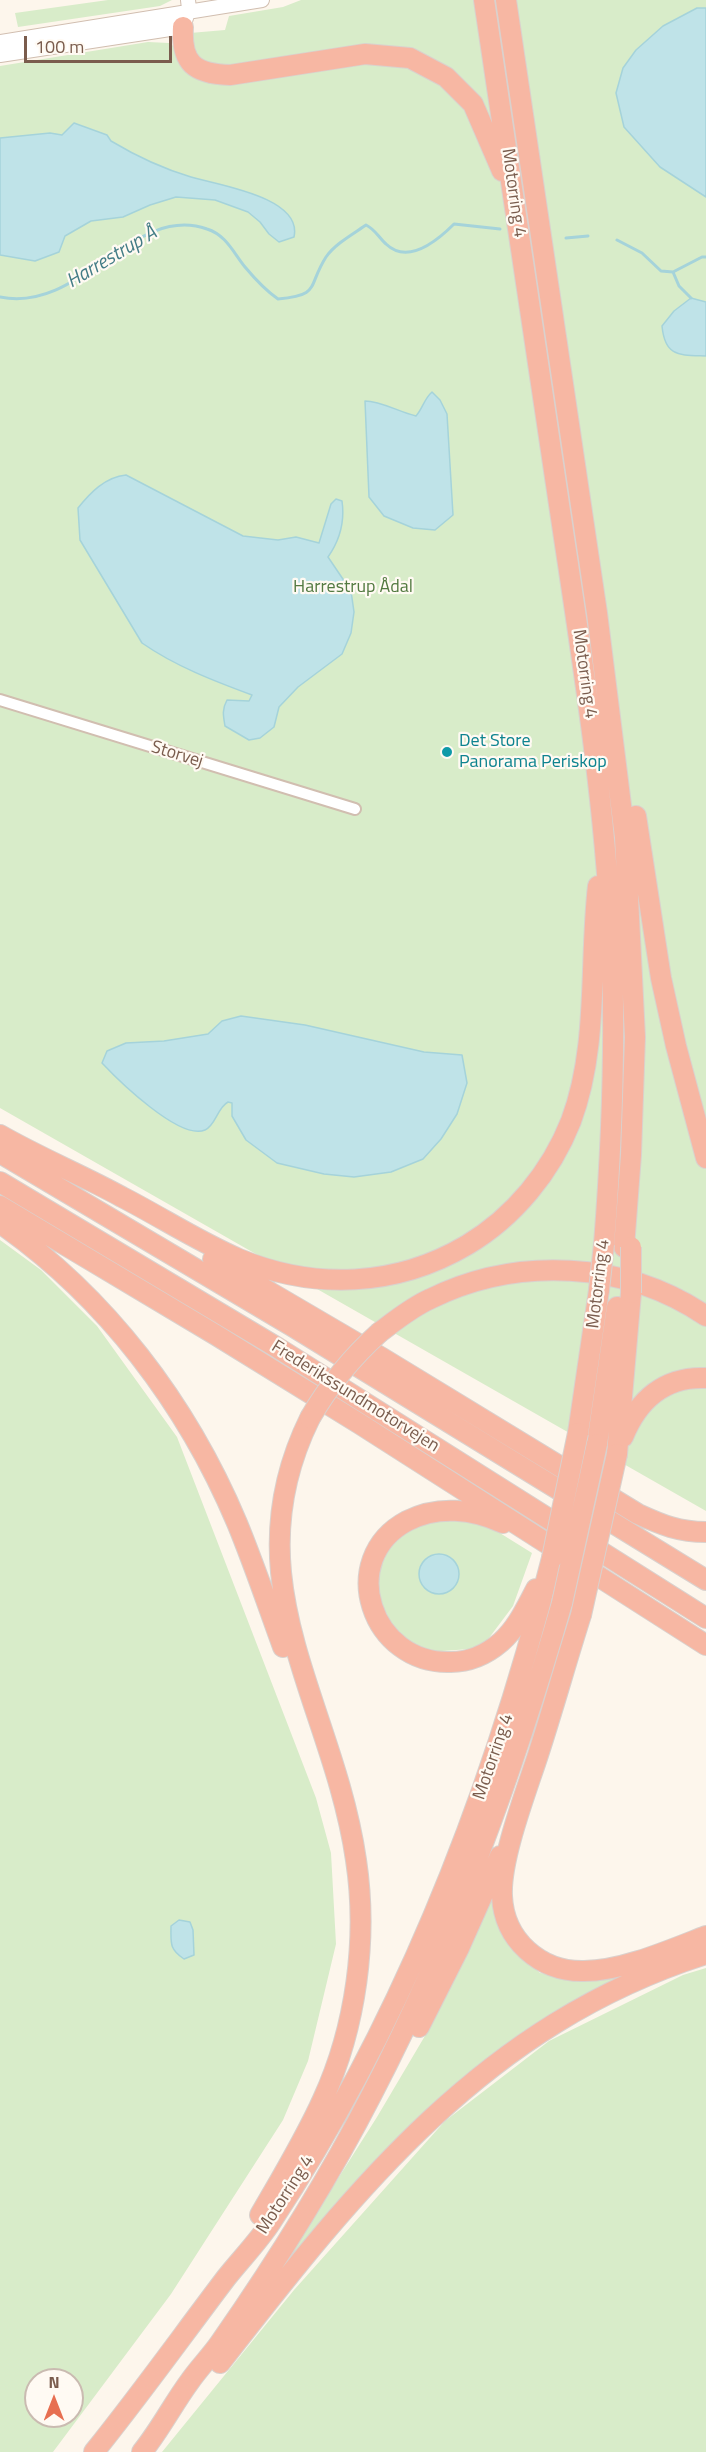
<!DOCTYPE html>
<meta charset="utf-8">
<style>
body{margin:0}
#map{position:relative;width:706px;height:2452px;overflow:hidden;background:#fdf6ec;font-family:"Titillium Web",sans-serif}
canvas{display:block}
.north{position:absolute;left:24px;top:2368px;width:60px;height:60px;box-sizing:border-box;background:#fffaf3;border:2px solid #cabbb1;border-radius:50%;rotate:0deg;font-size:16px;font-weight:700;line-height:24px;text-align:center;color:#7a5c4d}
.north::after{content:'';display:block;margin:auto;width:21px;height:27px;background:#e76f51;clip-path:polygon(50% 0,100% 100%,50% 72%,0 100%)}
.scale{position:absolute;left:24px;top:36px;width:148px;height:27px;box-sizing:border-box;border:3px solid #7a5c4d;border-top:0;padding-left:8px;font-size:18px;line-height:21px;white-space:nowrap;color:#7a5c4d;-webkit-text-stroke:4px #fffaf3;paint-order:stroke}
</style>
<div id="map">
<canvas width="706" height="2452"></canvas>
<div class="north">N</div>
<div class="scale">100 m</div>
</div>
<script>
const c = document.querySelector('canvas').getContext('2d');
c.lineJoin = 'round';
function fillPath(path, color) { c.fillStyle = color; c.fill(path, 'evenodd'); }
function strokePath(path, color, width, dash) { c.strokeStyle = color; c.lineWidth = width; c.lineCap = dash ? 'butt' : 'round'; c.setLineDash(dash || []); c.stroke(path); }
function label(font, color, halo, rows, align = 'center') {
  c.font = font + ' "Titillium Web",sans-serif'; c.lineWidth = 4.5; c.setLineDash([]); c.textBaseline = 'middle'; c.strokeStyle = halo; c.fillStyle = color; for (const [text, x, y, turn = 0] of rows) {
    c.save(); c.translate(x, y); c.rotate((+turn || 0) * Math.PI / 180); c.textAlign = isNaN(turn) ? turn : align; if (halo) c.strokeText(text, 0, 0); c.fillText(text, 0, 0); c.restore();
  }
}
fillPath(new Path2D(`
 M108,0H172L160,6L18,27L15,13Z
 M301,0H706V1511L0,1108V66L148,42L169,43L175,47L190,33L225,30L229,16L283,7Z
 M0,1240L41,1270L97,1326L177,1437L316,1798L331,1853L336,1944L308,2061L283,2120L171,2294L53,2452H0ZM36,2380H72V2416H36Z
 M431,1520H470L495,1530L532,1553L513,1606L486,1642L470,1649L428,1652L404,1642L391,1623L379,1598L377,1577L389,1547L406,1533Z
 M495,1888L504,1939L540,1973L592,1980L706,1941L528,2033L352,2189L280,2270L377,2117L432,2024Z
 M706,1968V2452H162L294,2290L445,2121L549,2041L683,1975Z`), '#d8ecc9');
const water = new Path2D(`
 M697,8H706V197L660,167L624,127L616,93L623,68L636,50L663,26Z
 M74,123L107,135L111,141C136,156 164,169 191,177C217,185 303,197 294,237L279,242L269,234L260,222L248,212L215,200L176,197L150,205L123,217L91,221L65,236L59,252L35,261L0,255V138L50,133L62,135Z
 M691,298L706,302V356C679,355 665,357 662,326L674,311Z
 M432,392L440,400L447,414L453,515L435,530L413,528L384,516L369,497L365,401C381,401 399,412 416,416C423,408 424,399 432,392Z
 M126,475L243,536L278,540L296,537L319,543L331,504L336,499L342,501C345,522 340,540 328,557L351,591L354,612L351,633L342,654L298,687L279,707L274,727L260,738L249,740L225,726C223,715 222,709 227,700L249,701L252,695C214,681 175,666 142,643L80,540L78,508C90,493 105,477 126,475Z
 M241,1016L305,1025L424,1052L462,1055L467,1083L457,1114L441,1139L423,1159L391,1172L354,1177L324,1174L277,1163L246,1140L232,1116V1103L228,1102C217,1108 216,1125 205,1130C180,1141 118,1080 102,1063L107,1051L126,1043L164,1041L208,1034L222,1021Z
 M419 1574a20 20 0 1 1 40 0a20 20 0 1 1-40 0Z
 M179,1920L190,1922L193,1930L194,1955L184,1959C169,1949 171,1943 171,1926Z`);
fillPath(water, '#bfe3e8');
strokePath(water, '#a5d3da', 1.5);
strokePath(new Path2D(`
 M566,238L588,236
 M617,240L642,253L661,271L673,272L702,257H706
 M673,272L679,286L691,298
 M0,297C81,314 133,203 207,229C226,235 233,252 245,267C255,279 265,290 278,299C321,295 307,287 326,257C335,244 353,234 366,225C376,230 378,237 386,244C408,265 438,240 454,224L500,229`), '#a5d3da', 3);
const minor = new Path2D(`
 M0,700L355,809`);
const tertiary = new Path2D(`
 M0,42L262,0
 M0,55L183,27L189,9L188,0`);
const motorway = new Path2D(`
 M484,0C509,170 535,340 560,511C581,652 604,793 611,935C616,1038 612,1141 604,1244
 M506,0L597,613L625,837L635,1037L631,1155L624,1247
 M183,27C181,63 194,74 230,75L365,54L410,58L446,77L473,104L502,171
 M636,816L661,978L676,1046L706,1158
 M0,1135C40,1158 82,1175 122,1197C161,1217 199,1242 239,1259C315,1290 396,1287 467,1245C514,1217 551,1172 571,1121C599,1046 589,964 598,886
 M0,1153L292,1326L706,1580
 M0,1182L278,1348L706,1618
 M0,1206L216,1335L360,1424L706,1645
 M0,1223C106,1297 187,1404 237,1523C254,1564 268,1606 283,1647
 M213,1259L382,1358L638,1514C662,1525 679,1532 706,1532
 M380,1332C396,1320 412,1307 430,1299C517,1256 625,1261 706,1316
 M578,1433L599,1290
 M623,1437C638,1400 664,1376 706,1378
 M597,1444L617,1307
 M617,1454L631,1293
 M503,1523C473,1509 438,1505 407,1521C336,1559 371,1665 451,1662C469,1662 487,1654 501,1642C517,1628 526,1608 536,1589
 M581,1615C566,1662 553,1709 538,1755C526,1792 500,1859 502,1896C504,1940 540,1972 584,1971C622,1971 670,1950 706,1936
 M419,2027L459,1948L500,1856
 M260,2215C282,2177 305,2139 323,2099C356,2027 368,1939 356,1860C333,1701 229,1582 310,1418
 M220,2363C356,2188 485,2024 706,1954
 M94,2452C140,2395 182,2336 226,2278C241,2259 258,2242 271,2222C404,2020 493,1791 552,1558
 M142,2452C160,2430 173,2404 190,2381C199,2368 211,2356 220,2343C275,2264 328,2180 372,2094C454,1936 513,1773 562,1603`);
strokePath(minor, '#d1beb0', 14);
strokePath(tertiary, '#d1beb0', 16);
strokePath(motorway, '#dad1cd', 22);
strokePath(minor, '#fff', 10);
strokePath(tertiary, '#fff', 14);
strokePath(motorway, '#f7b7a3', 20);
const motorwayBridge = new Path2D(`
 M631,1247V1293
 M599,1290L604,1244
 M310,1418C329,1385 352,1357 380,1332
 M552,1558L578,1433
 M562,1603L597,1444
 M581,1615L617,1454`);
strokePath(motorwayBridge, '#dad1cd', 22, []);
strokePath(motorwayBridge, '#f7b7a3', 20);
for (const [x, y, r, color] of [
 [447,752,6,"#0f9aa8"]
]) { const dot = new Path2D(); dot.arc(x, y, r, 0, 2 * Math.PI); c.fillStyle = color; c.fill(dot); strokePath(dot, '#fffaf3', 2); }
label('18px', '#7a5c4d', '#fffaf3', [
 ["Motorring 4",513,193,82],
 ["Motorring 4",584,674,82],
 ["Storvej",177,755,17],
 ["Motorring 4",599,1284,-83],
 ["Frederikssundmotorvejen",355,1397,32],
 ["Motorring 4",494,1757,-71],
 ["Motorring 4",286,2195,-57]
]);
label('18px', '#537a41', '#fffaf3', [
 ["Harrestrup Ådal",353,588]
]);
label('18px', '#0d838f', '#fffaf3', [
 ["Det Store",459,742],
 ["Panorama Periskop",459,763]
], 'left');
label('italic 20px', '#437c86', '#fffaf3', [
 ["Harrestrup Å",112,258,-31]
]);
</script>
